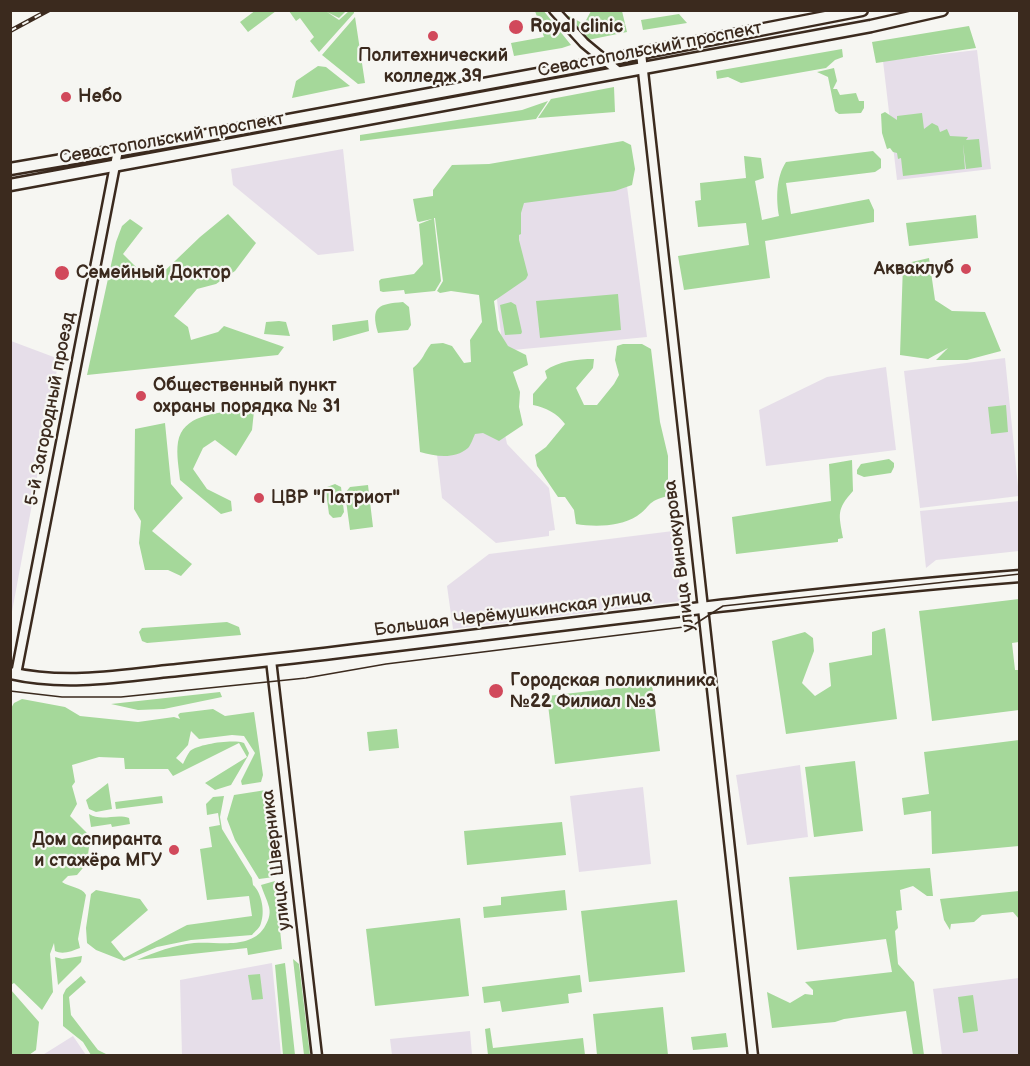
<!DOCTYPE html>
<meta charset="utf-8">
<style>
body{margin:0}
#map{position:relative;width:1030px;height:1066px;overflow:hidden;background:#f6f6f2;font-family:"Balsamiq Sans",sans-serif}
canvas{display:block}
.frame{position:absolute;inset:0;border:12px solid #3b2a1e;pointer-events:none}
</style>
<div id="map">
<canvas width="1030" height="1066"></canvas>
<div class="frame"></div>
</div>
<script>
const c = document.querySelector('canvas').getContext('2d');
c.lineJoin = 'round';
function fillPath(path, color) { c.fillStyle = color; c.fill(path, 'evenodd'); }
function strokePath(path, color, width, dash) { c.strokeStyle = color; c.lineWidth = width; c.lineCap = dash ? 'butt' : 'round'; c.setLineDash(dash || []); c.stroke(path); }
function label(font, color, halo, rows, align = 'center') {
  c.font = font + ' "Balsamiq Sans",sans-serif'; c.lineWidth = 4.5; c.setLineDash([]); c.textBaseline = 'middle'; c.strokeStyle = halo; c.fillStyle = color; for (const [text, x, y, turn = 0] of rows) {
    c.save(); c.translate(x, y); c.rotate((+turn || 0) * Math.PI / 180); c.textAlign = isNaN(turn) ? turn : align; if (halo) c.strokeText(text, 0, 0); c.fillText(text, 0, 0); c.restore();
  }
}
fillPath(new Path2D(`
 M977,50L991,169L897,180L883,61Z
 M343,149L354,251L318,255L233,185L231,169Z
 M626,179L647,337L503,351L497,300L487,273L476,196Z
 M11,341L59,359L11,617L10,341Z
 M1005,358L1019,496L920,508L904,371Z
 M886,367L896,450L766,466L759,410L827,377Z
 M431,403L499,406L507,444L549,488L555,530L549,531V536L496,543L442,498Z
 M1019,501V551L936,560L926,568L920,511Z
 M673,531L682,601L453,629L447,586L489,554Z
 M800,765L808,837L747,845L736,775Z
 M643,787L651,864L579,872L570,796Z
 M272,963L281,1055H182L180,980Z
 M1019,978V1055H942L933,989Z
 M470,1031L472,1055H392L390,1039Z
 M73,1036L86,1055L41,1056Z`), '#e6dee9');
fillPath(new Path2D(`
 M256,10L276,11L248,32L240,22Z
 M543,10L571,45L562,48L514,56L511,43L544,37L535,11Z
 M289,11H346L339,18L327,12L339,20L349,11H354V13L319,52L310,41L314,37L300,18L296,21Z
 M557,11H564L563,13L584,24L591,11H622L627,32L588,40Z
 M679,14L687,23L643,30L641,20Z
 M355,17L365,83L358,84L322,55Z
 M969,26L976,48L876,63L872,42Z
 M842,49L843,57L835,60L826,68L741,83L728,77L717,79L716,71Z
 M318,66L326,67L350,86L292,98L296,81Z
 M834,68L837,81L833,89H837L840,95L856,93L859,101H864V108L861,113L839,114L835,111L828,77L817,72Z
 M614,87L615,112L538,118L551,99Z
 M548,101L536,119L360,141V135L522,110Z
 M885,112L897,120V116L922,113L924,129L932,123L938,126L940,132L947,129L950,136L968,137L966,140L979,139L982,167L966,169L963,144L965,169L903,176L901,158L898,159L897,153L893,152L890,148L887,149L882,133L881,114Z
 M623,141L631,145L635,169L632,185L615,191L524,203L521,213V234L519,235V240L528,275L526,279L494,301L498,330L508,346L526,355L528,365L513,372L520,392L519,407L523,425L499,441L483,433L475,434C473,438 471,445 468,448C454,460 435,456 420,452L413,368C424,359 423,354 431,344L443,343L452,346L464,363L471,362L470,340L482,322L479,295L451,291L440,293L437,291L443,281L435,218H434L441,281L435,291L405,294L404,290L383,292L380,291L379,281L381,279L414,274L423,264L419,224L432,219L419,222L417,221L413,199L433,196V190L452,165L489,164Z
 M873,151L881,159V168L875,172L786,183L791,214L869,199L874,210V222L765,241L770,278L684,290L678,256L749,245L746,223L698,227L695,201L701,200L700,183L746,178L744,156L761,158L764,178L755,181L762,220L779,216C776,199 776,177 786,162Z
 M228,214L256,243L235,271L216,284L197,289L174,316L188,327L191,340L218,332L224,326L284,347L278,355L87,375L116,242L122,226L130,219L143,228L123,254L152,283L200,237Z
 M976,215L978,238L909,246L906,223Z
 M929,258L935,300L952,311L985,312L1001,351L967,360H936L948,348L928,359L900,355L903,264Z
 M618,294L621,330L540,338L536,301Z
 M403,302L409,307L411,325L408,330L378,333C370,306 379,304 403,302Z
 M511,302L516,305L522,332L521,334L505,335L500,305Z
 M368,320L369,331L333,341L332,325Z
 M279,321L286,322L290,336L264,334L266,322Z
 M623,344H642L651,349L660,422L668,456V496C646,501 651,507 637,516C620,527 594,527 576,524L574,510L565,497H558L537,466L535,455L546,447L565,424C558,414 545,407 533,405V394L547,378L545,371C558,361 578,359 594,359L593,368L576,388L584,405H597L614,384L619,375L615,360L617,346Z
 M1006,405L1008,432L991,434L988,407Z
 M235,410L254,411L252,430L236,456L215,440L203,448L193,469L207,489L231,501L232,511L221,514L180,480C179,469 176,454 178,442C183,415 214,414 235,410Z
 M165,423L171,484L183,498L152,531L192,564L181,576L168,570H145L139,543L141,521L134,509L135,429Z
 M889,459L894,463V467L891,473L864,477L857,474V470L861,464Z
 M852,460L853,491C836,510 839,514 843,538L838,539V542L736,554L732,517L831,501L829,464Z
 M335,484L341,487L344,512L341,517L333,518L329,514L326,492L327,487Z
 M368,485L373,527L350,530L345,493L350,487Z
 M1019,599V642L1012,643L1015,670H1019V710L932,721L919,611Z
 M227,622L239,627L241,635L147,643L142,641L139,632L142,628Z
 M885,628L897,719L786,734L772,641L805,632L813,638L814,651L802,683L815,696L831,686L829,663L872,655V632Z
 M652,684L660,751L555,764L547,696Z
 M220,692L222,697L164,709L138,710L111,704Z
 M22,699L65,707L80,716L138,722L174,717L180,719L178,715L180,713L213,709L225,716L254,712L263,775L261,782L242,785L241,781L255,753L244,736L232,735L199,739L191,731L188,745L176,758L183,764C185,760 187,755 190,751C199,744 233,739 244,743L249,753L248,756L231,785L215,790L205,783L247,757L239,743L173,776L168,769H125L124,758L99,757L72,765L75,782L72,786L77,804L70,816L87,833L90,839L87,863L77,875L68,876L62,882C69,887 82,887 86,895L78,939L80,948C72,951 63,955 55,951L54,943L50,954L53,992L42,1010L14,983L11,985L10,710L14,703Z
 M397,729L399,748L369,751L367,732Z
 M1019,740V846L932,854L931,811L904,815L902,798L929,794L924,752Z
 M855,761L863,831L814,837L805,767Z
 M108,783L112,809L96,812L89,809L86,800Z
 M266,790L274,877L259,879L235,840L227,819L234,795Z
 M162,796L163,803L116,809L115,802Z
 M224,796L220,817L222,829L252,878L253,885C262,893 265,912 261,923C260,928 255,931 252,935L191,940L157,947L124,961L96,950L87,943L86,928L91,894L96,890L140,899L148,910L111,942L124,958L187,925L252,916L249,896L207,900L200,849L212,847L209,827L220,825L218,813L207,815L206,804L213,797Z
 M89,814C102,822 116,813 129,818L130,824L112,827L111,824L91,827Z
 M562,822L566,855L467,865L464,831Z
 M930,868L933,896H927L913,886L900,890L902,910L896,911L898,928L895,931L898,964L914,982L924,1055H913L906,1011L844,1019L835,1022L772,1028L767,992L790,1003L805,994L813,995V990L805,982L892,972L886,939L797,950L789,877Z
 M275,881L282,949L248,955L247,948L137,960C155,952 174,945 194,943C217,941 249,950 264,928C268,921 271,915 269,907C267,899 263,892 261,885Z
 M565,890L567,910L484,918L483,907L501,905V897Z
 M1019,891V919L1013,912L982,915L974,922L951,924L950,930L944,920L940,899Z
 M677,900L685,972L589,982L581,911Z
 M460,918L469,996L375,1006L366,929Z
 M82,956L81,962L58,985L55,957L62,959Z
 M293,959L299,964L310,1055H304Z
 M285,963L295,1055H283L275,965Z
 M260,974L263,999L252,1000L248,975Z
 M580,975L582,992L568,994L569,1003L502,1012L500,1001L484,1003L482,987Z
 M81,976L86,982L69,997L71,1015L98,1050L108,1055H91L83,1042L63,1026V995L66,989Z
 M11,990L39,1022L36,1050L29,1055H11Z
 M973,995L978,1031L963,1033L958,997Z
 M663,1007L668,1055H597L593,1014Z
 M490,1028L493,1048L583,1038L585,1055H488L485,1029Z
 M726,1033L728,1047L693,1050L691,1037Z`), '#a5d89a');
const minor = new Path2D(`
 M554,10L584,43L619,72
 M641,53L753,1056
 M271,660L317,1056
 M16,674L118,150`);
const major = new Path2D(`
 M10,169L191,138L576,67L641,53L862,10
 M10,185L871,26L942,10
 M10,673C62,685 116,677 168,671C225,665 283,659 340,652C566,625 792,594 1020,576`);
strokePath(minor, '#3b2a1e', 13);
strokePath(major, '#3b2a1e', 15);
strokePath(minor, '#f6f6f2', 8);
strokePath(major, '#f6f6f2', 10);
strokePath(new Path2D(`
 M10,691L62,697H121L306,678L386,664L692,626L723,606L1020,574`), '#3b2a1e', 1.5);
const rail = new Path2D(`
 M10,31L49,10`);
strokePath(rail, '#3b2a1e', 4.5);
strokePath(rail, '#f6f6f2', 2, [7]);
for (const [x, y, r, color] of [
 [516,27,8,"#d1495b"],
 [433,36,6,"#d1495b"],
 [66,97,6,"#d1495b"],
 [966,269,6,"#d1495b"],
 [62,273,8,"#d1495b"],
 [141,396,6,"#d1495b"],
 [259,498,6,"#d1495b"],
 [496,691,8,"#d1495b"],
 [174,850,6,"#d1495b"]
]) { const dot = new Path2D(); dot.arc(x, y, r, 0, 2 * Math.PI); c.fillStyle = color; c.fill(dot); strokePath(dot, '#f6f6f2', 2); }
label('bold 18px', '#3b2a1e', '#f6f6f2', [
 ["Royal clinic",530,27],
 ["Политехнический",433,56,"center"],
 ["колледж 39",433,77,"center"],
 ["Небо",78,97],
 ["Акваклуб",954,269,"right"],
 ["Семейный Доктор",76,273],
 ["Общественный пункт",153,386],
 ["охраны порядка № 31",153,407],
 ["ЦВР \"Патриот\"",271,498],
 ["Городская поликлиника",510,681],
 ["№22 Филиал №3",510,702],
 ["Дом аспиранта",162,840,"right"],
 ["и стажёра МГУ",162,861,"right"]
], 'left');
label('18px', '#3b2a1e', '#f6f6f2', [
 ["Севастопольский проспект",650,50,-11],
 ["Севастопольский проспект",172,139,-10],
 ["5-й Загородный проезд",51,409,-79],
 ["улица Винокурова",680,556,-97],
 ["Большая Черёмушкинская улица",513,614,-7],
 ["улица Шверника",277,860,-97]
]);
</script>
